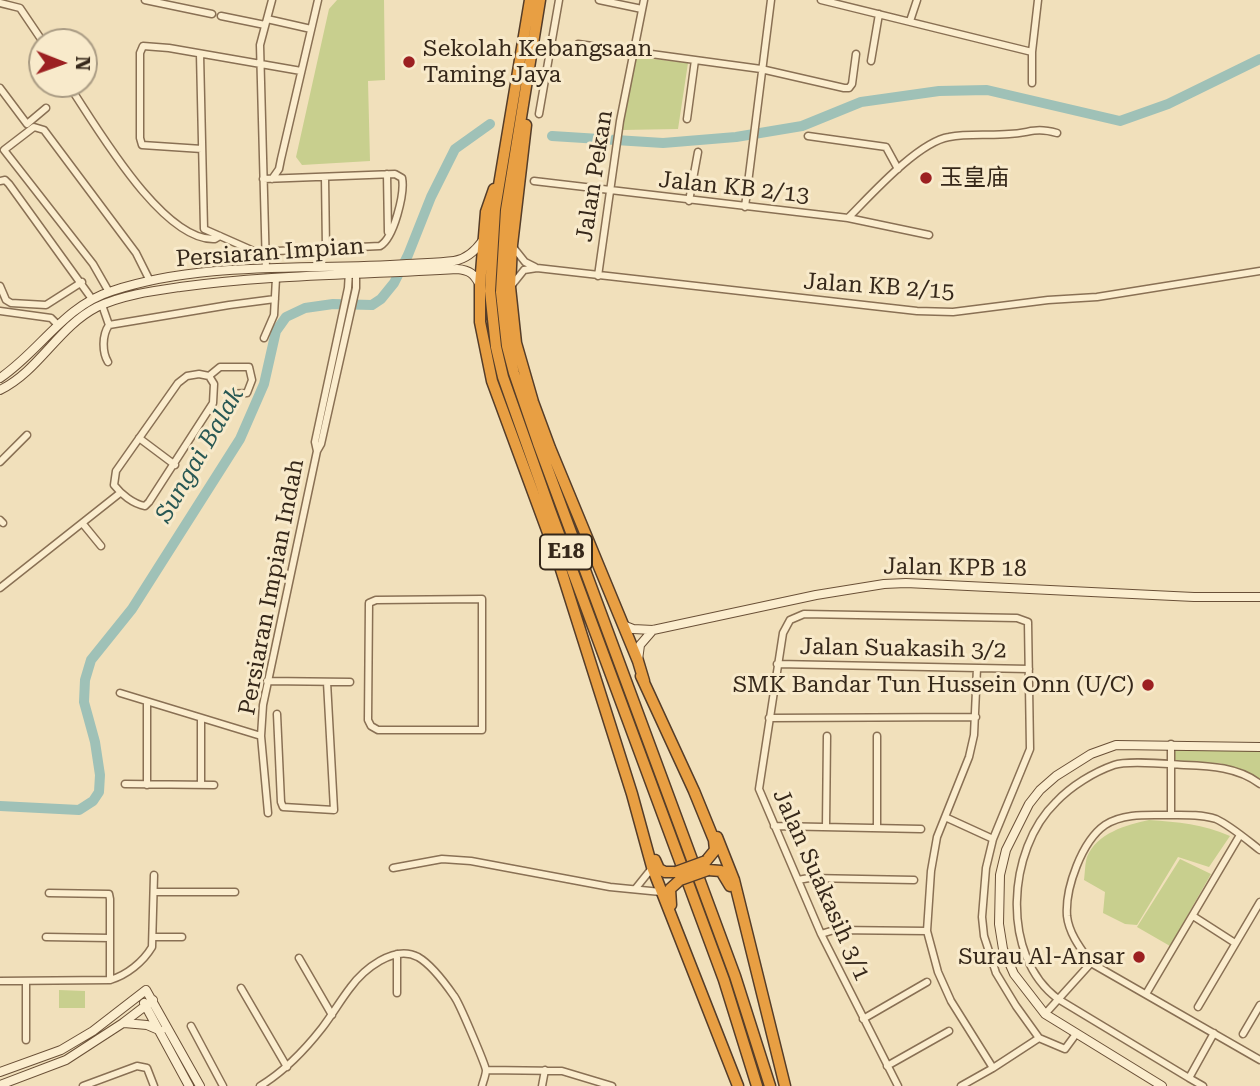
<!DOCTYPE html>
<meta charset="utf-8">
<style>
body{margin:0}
#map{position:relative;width:1260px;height:1086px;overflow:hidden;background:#f1e0bb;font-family:"Roboto Serif",serif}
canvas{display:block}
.north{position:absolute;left:28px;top:28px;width:70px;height:70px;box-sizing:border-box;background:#f8eacb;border:2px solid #aa9c84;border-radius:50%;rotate:91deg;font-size:19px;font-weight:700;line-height:28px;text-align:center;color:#36281a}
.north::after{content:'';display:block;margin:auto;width:24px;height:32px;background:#9c2021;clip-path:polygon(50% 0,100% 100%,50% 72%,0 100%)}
</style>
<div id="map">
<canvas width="1260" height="1086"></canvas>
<div class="north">N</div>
</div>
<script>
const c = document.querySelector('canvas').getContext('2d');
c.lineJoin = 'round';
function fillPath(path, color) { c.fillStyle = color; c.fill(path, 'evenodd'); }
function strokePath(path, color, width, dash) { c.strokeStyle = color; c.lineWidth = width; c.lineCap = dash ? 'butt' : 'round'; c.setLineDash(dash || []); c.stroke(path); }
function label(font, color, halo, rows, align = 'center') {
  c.font = font + ' "Roboto Serif","Noto Sans SC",serif'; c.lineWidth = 6; c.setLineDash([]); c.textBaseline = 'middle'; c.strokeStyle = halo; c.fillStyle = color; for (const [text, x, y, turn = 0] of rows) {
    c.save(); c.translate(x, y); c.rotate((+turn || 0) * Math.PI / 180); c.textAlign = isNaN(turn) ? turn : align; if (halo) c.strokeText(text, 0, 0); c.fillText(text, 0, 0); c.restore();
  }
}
fillPath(new Path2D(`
 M337,0H384L385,80L368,81L370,161L302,165L296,157L329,9Z
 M636,57L688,63L678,129L622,130Z
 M1174,747L1260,750V779L1220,763L1174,762Z
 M1149,820C1178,822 1203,824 1230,836L1209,867L1178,857L1137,925L1125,924L1103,913L1105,892L1084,880C1085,873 1085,863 1087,857C1097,833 1126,825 1149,820Z
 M1180,859L1211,874L1170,946L1137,927Z
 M59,990L85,991V1008H59Z`), '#c8cf8e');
strokePath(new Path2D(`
 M552,136L663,143L736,137L802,126L861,102L939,91L987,90L1120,121L1168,104L1260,59
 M0,806L79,810L93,801L99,792L100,775L95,742L84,702L85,680L91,660L132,609L240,439L264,384L276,331L286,317L305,308L333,304L372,305L381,299L394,283L408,255L431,197L455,149L490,124`), '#9fc1b7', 10);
const street = new Path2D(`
 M145,0L212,14
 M599,0L642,9
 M821,0L1032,52
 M0,3L20,8L43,42
 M221,16L265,25
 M267,19L311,29
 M910,21L917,0
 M578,44L761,69L844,88H849L852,84L856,54
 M200,54L204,229L256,252L380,246C394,238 405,193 402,178L395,174L263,179
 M871,61L879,14
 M1032,83V52L1038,0
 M68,84C95,124 162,242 215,239L220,236
 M0,88L27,124L46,108
 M539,114L559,0
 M687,119L695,60
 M808,136L886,147L898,169
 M202,149L142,145L140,138V53L143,46L169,48L301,71
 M387,174L388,232
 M325,177L326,249
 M272,179L279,169L281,159L318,0
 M0,181L5,180L9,184L92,299
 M534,181L848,218L929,235
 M689,201L698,152
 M745,207L771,0
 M848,218C871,195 918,142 949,137C969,133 990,136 1009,134C1031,133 1034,127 1057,133
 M513,247L525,262L535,267
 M266,269L260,45L272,0
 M598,276L620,121L644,0
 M512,285L524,270L537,268L917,311L953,312L1048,300L1097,297L1260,271
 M0,286L6,300L11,303L46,305L82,282
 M109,292L93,264L4,150L34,127L44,130L136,253L150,281
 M102,305L109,325
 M0,311L51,318L57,324
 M264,338L274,315L276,278
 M108,362C102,352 102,335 109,325L229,305L275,299
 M199,374L209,376L214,384L213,403L149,502L145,506C133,504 121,494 114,485L116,471L178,383L187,376Z
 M209,376L220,367H249L252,380L247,393L227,394
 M139,438L175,465
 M317,451L315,442L348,288L349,271
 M0,462L27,435
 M0,520L3,523
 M83,524L101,546
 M0,588L120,493
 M482,599V730H378L371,726L368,720L369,603L376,600Z
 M777,664L1029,669
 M977,668L974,735L969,757L937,837L931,871L927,931L938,972L951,1001L993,1068
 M267,681L350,682
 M120,693L261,736
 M147,703V785
 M277,714L281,802L283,807L334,810L327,682
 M769,718L976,717
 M201,719V785
 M877,736V827
 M125,784L214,785
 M268,813L261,736L263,705L317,451L321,444L356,288V272
 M1171,815V744
 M945,817L993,839
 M774,826L921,829
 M826,826L827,736
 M1260,850C1247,840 1231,826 1216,819C1201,814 1183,815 1168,815C1148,815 1123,813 1105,825C1082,841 1065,888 1067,916C1069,934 1081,949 1091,963L1260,1060
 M393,868L442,859L471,861L610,887L661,892
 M798,880L809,878L914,880
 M636,888L652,868
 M154,892H235
 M49,893L109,894L110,899V980
 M1193,916L1235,943
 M821,934L834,930L927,931
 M46,937L110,938
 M153,937H182
 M397,954V993
 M299,958L332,1015
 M0,981L110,980C127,975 143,962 152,947L154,875
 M241,988L287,1067
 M1146,994L1240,835
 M1198,1007L1260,902
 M1045,1014L1091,963
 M863,1019L927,982
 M191,1026L223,1086
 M1243,1034L1260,1005
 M26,1040V981
 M887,1066L949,1031
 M486,1070L562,1071L612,1086
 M1189,1078L1058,999C1000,956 1007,849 1056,802C1071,786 1094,772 1114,765C1128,760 1167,764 1184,765C1210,766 1238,767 1260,784
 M83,1086L137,1066L147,1068L154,1086
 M260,1086C285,1071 304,1051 322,1028C332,1015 340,1001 350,988C363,970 394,944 418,957C432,965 445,983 454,996C459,1002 485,1064 486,1070C486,1075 483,1082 482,1086
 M542,1086L545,1070
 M898,1086L821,934L759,789L783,633L790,620L804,614L1017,618L1028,622L1030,749L993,839L986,868L982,917L984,936L996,973L1016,1006L1039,1038L1065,1049L1076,1034
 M961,1086L993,1068L1039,1038
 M1203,1086L1189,1078L1214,1033`);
const secondary = new Path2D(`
 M0,378C40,351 64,306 112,291C206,260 309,271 407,264C422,263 439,263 454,261C467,259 476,250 483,240
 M0,390C39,371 58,327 97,307C122,295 152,291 180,287C271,274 365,275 457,269C470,270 474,274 480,285
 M623,625L633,629L653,630L816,595L884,584L906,583L1194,597H1260
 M638,660L640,645L653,630
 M144,1003L189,1086
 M124,1023L147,1025L161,1031
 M0,1072L61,1050L93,1031L146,990L200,1086
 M0,1085L66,1060L123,1023L153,1000
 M1162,1086L1045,1014L1014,974L1003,949L999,924L1000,875L1006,850L1029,804L1040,790L1056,776L1091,754L1116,745L1260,747`);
const highway = new Path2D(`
 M530,0L495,209L490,291L496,347L503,377L550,510L724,980L757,1086
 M540,0L506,210L501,292L507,346L514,373L538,443L735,976L770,1086
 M526,125L512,245L510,287L516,343L533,402L550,448L638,661L644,681
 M494,189L486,212L480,285V322L492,381L558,560L632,794L652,867L738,1086
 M641,676L694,791L714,840L715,850L706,861
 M717,837L734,880L785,1086
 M655,860L659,869L665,872H676
 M708,870L721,871L730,886
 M671,905L670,889L680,880`);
strokePath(street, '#897054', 9);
strokePath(secondary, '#6a5037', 10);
strokePath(highway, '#553d29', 13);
strokePath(street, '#fbedce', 6);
strokePath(secondary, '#fbedce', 8);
strokePath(highway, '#e89f43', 10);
const highwayBridge = new Path2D(`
 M676,872L706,861
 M680,880L708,870`);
strokePath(highwayBridge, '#553d29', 13, []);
strokePath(highwayBridge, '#e89f43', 10);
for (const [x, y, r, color] of [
 [409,62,7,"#9c2021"],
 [926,178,7,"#9c2021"],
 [1148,685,7,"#9c2021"],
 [1139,957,7,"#9c2021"]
]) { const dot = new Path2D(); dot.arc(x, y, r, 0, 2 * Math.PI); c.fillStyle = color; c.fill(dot); strokePath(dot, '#f8eacb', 2.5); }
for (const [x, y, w] of [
 [566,552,52]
]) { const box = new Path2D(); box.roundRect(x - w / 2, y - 17.5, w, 35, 5); c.fillStyle = '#f8eacb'; c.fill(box); strokePath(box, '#36281a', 2); }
label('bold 21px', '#36281a', null, [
 ["E18",566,552]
]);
label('23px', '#36281a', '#f8eacb', [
 ["Sekolah Kebangsaan",423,49],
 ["Taming Jaya",423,75],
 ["玉皇庙",940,178],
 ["SMK Bandar Tun Hussein Onn (U/C)",1134,685,"right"],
 ["Surau Al-Ansar",1125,957,"right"]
], 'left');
label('23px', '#36281a', '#f8eacb', [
 ["Jalan Pekan",595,176,-81],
 ["Jalan KB 2/13",734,188,6],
 ["Persiaran Impian",270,253,-4],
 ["Jalan KB 2/15",879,287,4],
 ["Jalan KPB 18",955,568,1],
 ["Persiaran Impian Indah",272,587,-79],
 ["Jalan Suakasih 3/2",903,649,1],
 ["Jalan Suakasih 3/1",821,885,66]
]);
label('italic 24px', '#285854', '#f8eacb', [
 ["Sungai Balak",200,455,-60]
]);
</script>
